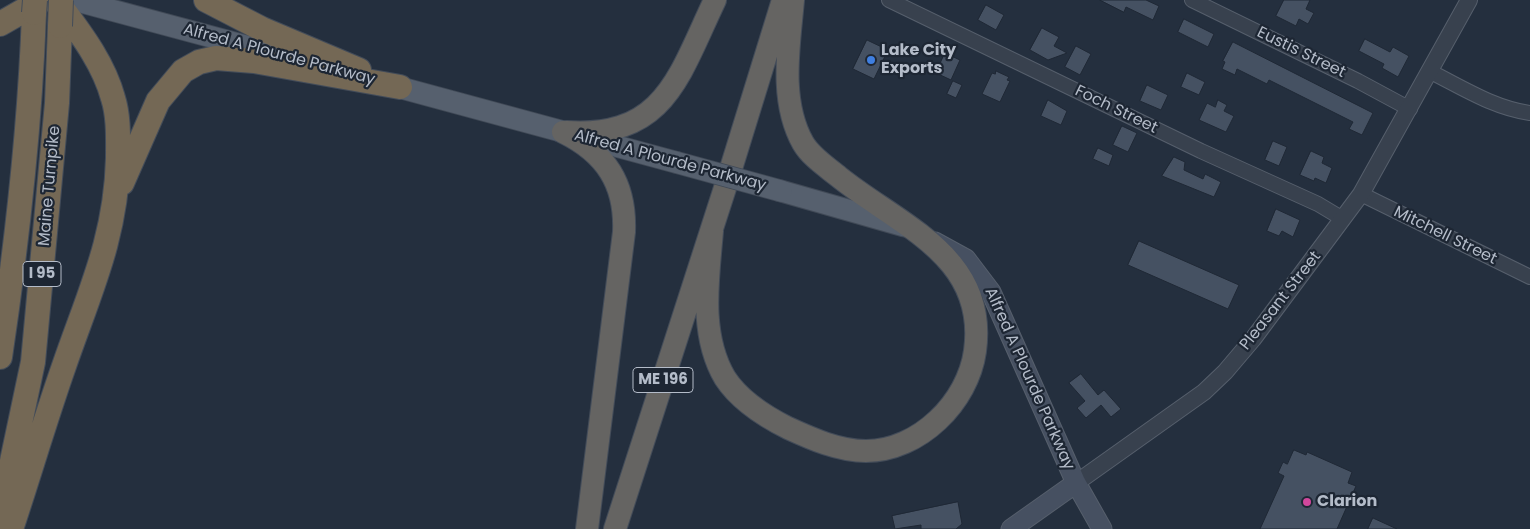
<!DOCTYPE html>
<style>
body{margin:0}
canvas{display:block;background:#242f3e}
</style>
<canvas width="1530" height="529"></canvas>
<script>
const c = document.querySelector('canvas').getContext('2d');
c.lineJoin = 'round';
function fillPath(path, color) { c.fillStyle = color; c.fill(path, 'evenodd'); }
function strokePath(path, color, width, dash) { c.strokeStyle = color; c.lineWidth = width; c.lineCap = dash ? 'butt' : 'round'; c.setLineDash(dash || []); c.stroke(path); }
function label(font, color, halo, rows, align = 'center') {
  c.font = font + ' Poppins,sans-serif'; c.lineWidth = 4.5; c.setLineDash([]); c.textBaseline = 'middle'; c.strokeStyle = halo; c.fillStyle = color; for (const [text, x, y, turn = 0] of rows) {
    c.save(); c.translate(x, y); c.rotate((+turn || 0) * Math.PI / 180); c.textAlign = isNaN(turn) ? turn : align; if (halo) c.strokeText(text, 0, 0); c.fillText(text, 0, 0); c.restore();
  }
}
const building = new Path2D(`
 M1100,0H1146L1159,6L1153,20L1126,7L1124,12Z
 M1284,0H1310L1306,9L1314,13L1308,24L1299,19L1296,26L1276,16Z
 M986,5L1004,15L996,30L978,20Z
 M1184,19L1214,34L1208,47L1178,32Z
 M1042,28L1059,37L1054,46L1067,53L1048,60L1030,50Z
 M1365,39L1390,52L1393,47L1409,56L1398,77L1382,68L1384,64L1359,51Z
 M867,40L888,50L874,79L853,69Z
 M1233,42L1373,113L1362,135L1349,129L1353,122L1269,80L1267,84L1237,69L1235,75L1222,69L1225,62L1223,61Z
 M1076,46L1091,54L1080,75L1065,67Z
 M945,53L960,60L951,80L936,73Z
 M996,71L1009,77L1007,80L1010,81L1000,102L982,94L992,73L995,74Z
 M1187,73L1205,82L1199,95L1181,87Z
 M953,81L962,85L956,98L947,94Z
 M1147,85L1168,95L1161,110L1140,101Z
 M1048,100L1067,111L1061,125L1041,116Z
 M1218,100L1227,105L1224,111L1234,116L1226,132L1199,120L1207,103L1215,107Z
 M1122,126L1137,133L1128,152L1113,145Z
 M1273,141L1287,147L1279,166L1265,160Z
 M1098,148L1113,155L1109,166L1093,159Z
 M1311,151L1324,157L1322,163L1332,168L1326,183L1315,178L1314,181L1300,175Z
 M1174,157L1185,162L1184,170L1203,179L1205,174L1221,182L1214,197L1162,176Z
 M1276,209L1300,220L1293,237L1282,231L1279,236L1267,231Z
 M1139,241L1239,285L1228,309L1128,265Z
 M1081,374L1098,395L1104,390L1121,409L1111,417L1101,405L1086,418L1077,408L1085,401L1069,383Z
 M1294,450L1306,455L1307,452L1352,472L1348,483L1356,486L1337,529H1260L1284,476L1278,473L1283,462L1287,464Z
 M958,502L962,524L956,529H921V525L895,529L892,516Z
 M1373,518L1397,529H1368Z`);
fillPath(building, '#455162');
strokePath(building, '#1f2835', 1);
const minor = new Path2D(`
 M889,0L1201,151L1318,204L1343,219
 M1192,0L1358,81L1410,109
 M1431,72C1463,88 1494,108 1530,113
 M1361,194L1530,277`);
const tertiary = new Path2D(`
 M1076,483L1204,392L1225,372L1253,339L1361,194L1469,0`);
const secondary = new Path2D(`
 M935,242L966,259L991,292L1076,483L1102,529
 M1011,529L1076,483`);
const primary = new Path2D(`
 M74,0L294,59
 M383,83L675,162
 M781,191L904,226`);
const trunk = new Path2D(`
 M563,132C606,153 626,184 624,232L587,529
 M566,132C665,139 679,75 715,0
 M712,231C708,279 699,334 725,378C740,401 764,416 788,428C812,439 839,451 866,451C919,451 968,402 975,351C988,256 900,226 839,177C827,167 811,157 803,143C779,100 789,46 793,0
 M615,529L725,188L783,0`);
const motorway = new Path2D(`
 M206,0L262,29L359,70
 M0,24L42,0
 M122,183L158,101L183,71L199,62L216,58L254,61L400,87
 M0,357C17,243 30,128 34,13
 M0,518L33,362L57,103L60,26
 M11,529C29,475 45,420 64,366C89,293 116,239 118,158C118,138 119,117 113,98C103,61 78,30 56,0`);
strokePath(minor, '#565f6c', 16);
strokePath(tertiary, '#565f6c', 18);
strokePath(secondary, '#565f6c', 21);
strokePath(primary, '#414a57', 23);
strokePath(trunk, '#434c59', 24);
strokePath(motorway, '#434c59', 26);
strokePath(minor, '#38414e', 14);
strokePath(tertiary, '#38414e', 16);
strokePath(secondary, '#465061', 19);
strokePath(primary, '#56606e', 21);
strokePath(trunk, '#656462', 22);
strokePath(motorway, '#746855', 24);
const primaryBridge = new Path2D(`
 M675,162L781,191`);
const motorwayBridge = new Path2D(`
 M34,13L35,0
 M60,26L61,0`);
strokePath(primaryBridge, '#414a57', 23, []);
strokePath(motorwayBridge, '#434c59', 26, []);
strokePath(primaryBridge, '#56606e', 21);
strokePath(motorwayBridge, '#746855', 24);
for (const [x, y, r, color] of [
 [871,60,5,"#3f7fe0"],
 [1307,502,5,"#d1479c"]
]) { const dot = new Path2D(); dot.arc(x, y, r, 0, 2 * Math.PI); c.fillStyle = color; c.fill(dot); strokePath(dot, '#1d2633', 2); }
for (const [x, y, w] of [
 [42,274,38],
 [663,380,60]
]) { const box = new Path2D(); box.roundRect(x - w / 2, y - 12.5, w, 25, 4); c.fillStyle = '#1d2633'; c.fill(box); strokePath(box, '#b4bcc9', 1); }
label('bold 15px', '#b4bcc9', null, [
 ["I 95",42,274],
 ["ME 196",663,380]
]);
label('bold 16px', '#b4bcc9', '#1d2633', [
 ["Lake City",881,51],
 ["Exports",881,69],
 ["Clarion",1317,502]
], 'left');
label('16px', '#b4bcc9', '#1d2633', [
 ["Eustis Street",1301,53,26],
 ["Alfred A Plourde Parkway",279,55,15],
 ["Foch Street",1116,110,26],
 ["Alfred A Plourde Parkway",670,161,15],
 ["Maine Turnpike",50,186,-85],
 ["Mitchell Street",1445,236,26],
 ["Pleasant Street",1281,301,-52],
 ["Alfred A Plourde Parkway",1029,379,66]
]);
</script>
